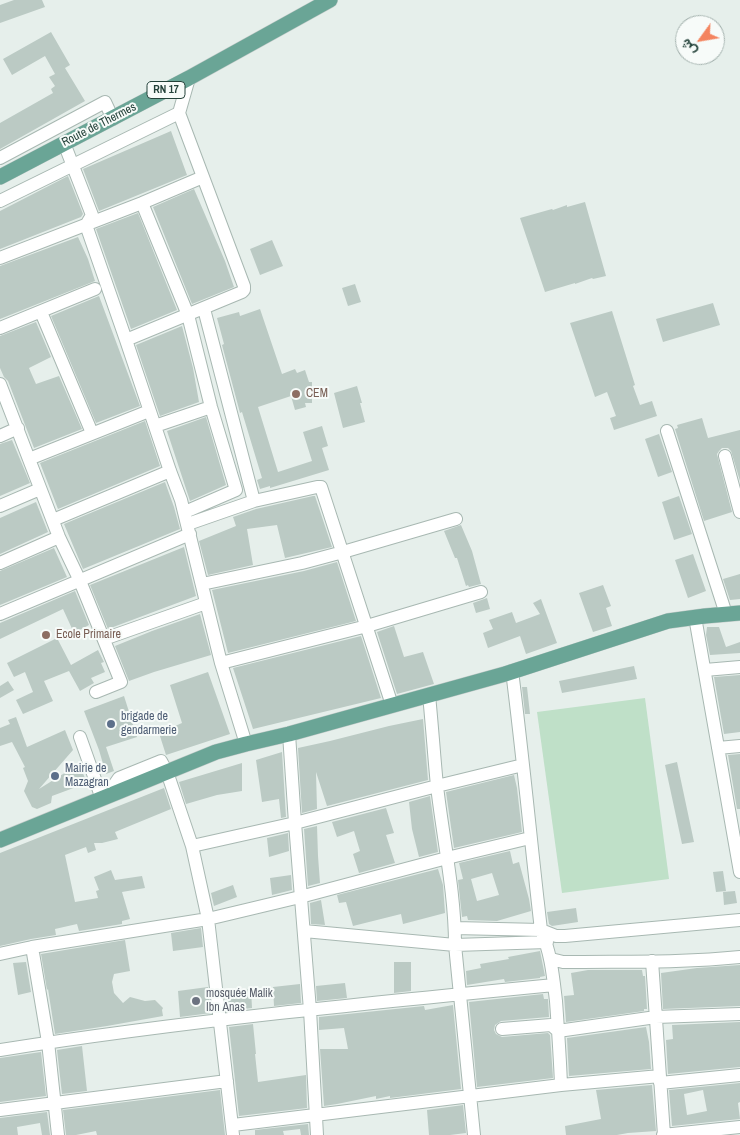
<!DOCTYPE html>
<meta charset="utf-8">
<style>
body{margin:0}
#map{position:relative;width:740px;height:1135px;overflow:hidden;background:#e6efeb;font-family:"Archivo Narrow",Vazirmatn,sans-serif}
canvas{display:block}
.north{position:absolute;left:675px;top:15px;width:50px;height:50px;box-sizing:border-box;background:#f7fbf9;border:1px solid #a3b1ad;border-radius:50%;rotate:238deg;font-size:14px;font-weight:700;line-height:20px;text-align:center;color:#24423a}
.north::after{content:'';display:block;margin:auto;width:18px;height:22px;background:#f4845f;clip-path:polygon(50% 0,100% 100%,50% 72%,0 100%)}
</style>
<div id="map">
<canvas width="740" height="1135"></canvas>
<div class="north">ش</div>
</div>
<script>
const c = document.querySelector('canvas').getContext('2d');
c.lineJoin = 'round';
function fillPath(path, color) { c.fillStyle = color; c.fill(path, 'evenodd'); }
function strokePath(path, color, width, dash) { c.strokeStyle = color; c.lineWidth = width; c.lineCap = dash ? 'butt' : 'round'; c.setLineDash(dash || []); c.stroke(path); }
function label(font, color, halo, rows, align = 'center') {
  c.font = font + ' "Archivo Narrow",sans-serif'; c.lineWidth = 4; c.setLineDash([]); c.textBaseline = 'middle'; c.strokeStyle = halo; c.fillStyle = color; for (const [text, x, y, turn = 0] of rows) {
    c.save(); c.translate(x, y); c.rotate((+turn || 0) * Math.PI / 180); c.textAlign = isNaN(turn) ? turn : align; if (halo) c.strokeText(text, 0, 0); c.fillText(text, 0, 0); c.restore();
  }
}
fillPath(new Path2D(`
 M645,698L669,879L562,893L537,712Z`), '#bfe0c8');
fillPath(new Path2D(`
 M14,0H42L45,7L0,23V5Z
 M51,32L70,65L65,68L85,101L0,149V123L53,93L51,89L55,86L49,77L55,74L45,56L12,75L3,59Z
 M171,131L187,175L99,211L83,169Z
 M68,176L83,214L81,217L0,249V211Z
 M194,189L225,261L234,287L192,304L153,207Z
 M585,202L606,276L593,279L592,278L575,284V283L545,292L520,218L552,209L553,210L567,205V207Z
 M138,213L177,310L131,329L96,229Z
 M78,237L88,259L95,281L0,319V266Z
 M272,240L283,266L260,275L250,249Z
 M355,284L361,302L348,306L342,288Z
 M99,296L140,406L96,423L51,316Z
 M713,303L720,325L663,342L656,319Z
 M260,309L282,374L295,369L297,373L305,370L309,382H312V403H305L306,407L295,410L291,396L258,407L278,472L312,461L303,432L322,426L328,446L322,448L329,470L270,488V486L260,489L257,480L262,478L242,412L240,413L222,345L224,344L217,318L239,312L240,316Z
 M612,311L635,385L633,386L640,405L652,401L657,416L614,430L610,418L616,416L607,392L595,397L570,323Z
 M36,322L51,357L29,368L32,375L36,384L59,376L82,429L34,448L8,381L4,377L0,368V336Z
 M182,326L193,368L199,402L160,416L136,345Z
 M357,386L362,403H360L365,422L343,428L334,393Z
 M206,417L226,485L190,501L167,431Z
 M702,418L708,438L740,430V481L731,451L728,448H722L719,451L717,454L732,512L704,521L675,429L678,428L677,425Z
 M145,421L160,466L58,509L40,463Z
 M659,434L672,472L658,477L645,439Z
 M12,440L30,483L0,496V444Z
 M165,482L174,507L180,529L83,569L64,524Z
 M313,496H315L332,547L285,558L277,525L247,529L253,565L208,575L199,541L236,526L233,517L256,509Z
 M679,496L692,534L674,540L662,502Z
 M36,502L48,532L0,554V518Z
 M461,525L472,551L481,584L469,587L468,585L466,586L457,558H455L444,531Z
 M184,547L196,596L108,629L90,585Z
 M54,548L67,577L0,605V571Z
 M693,554L706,591L688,598L675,560Z
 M337,562L356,621L228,653L212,590L304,571Z
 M740,574V599L730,600L723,579Z
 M603,585L611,606L606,608L612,626L593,632L579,593Z
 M75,591L89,625L74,633L63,609L0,639V623Z
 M487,598L490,609L476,613L473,603Z
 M541,599L557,643L526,654L520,636L488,648L483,633L493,629L489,620L512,612L516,623L540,614L533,603Z
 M200,614L211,655L154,672L129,681L115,646L152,631Z
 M394,626L404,657L423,652L434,684L397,694L377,632Z
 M707,627H719L726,647L740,642V653L710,655L706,635Z
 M361,636L381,698L253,729L233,668Z
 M57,638L71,665L98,650L104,662L101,663L105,672L91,678L94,683L80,691L69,671L44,681L53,701L23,714L16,700L33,692L25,672L14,677L7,663Z
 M634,666L637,679L562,693L559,681Z
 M208,672L230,734L166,755L159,733L182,723L170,685Z
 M740,675V732L724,734L714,677Z
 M8,681L14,690L0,698V686Z
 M522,687H527L530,714H525Z
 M124,696L137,737L106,747L114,771L106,774L99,750L84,711Z
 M16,717L27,747L65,730L73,750L39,789L79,764L87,783L52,796L51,803L37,809L32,807L24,791L28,781L23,768L25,767L12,742L0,746V728L10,724L8,720Z
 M423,719L428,780L327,806L316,772L317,809L302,813L298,748L330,741L389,726Z
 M282,752L286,817L281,818L279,799L262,802L256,760Z
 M740,754V809H737L728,755Z
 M677,762L694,842L682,844L665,765Z
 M242,763V791L217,795L186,804L179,782Z
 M514,775L517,788L522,832L454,848L446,792Z
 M164,788L171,809L115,832L118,839L102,843H94L96,850L88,853L86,847L65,855L75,902L98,898L96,891L99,890L94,877L111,870L115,880L142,876L145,888L122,892L130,919L122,921V924L79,931L77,924L55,929L56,935L31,939L0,946V853Z
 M430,796L438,852L419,857L412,829L409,802Z
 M386,808L394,833L386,835L395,863L359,873L353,854L360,851L354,831L337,837L332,822Z
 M317,826L318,856L320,883L308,886L304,829Z
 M288,833L289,851L269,857L267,838Z
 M510,851L513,864L519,862L529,899L531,911L497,921L468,920L467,916L462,917L458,880L463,879L459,863ZM492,873L499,895L477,901L471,879Z
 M438,869L443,885L445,913L403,924L401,914L353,926L346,902L339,903L337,895Z
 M723,871L726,891L716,892L713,872Z
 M291,875L292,890L272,895L270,878Z
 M233,885L237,897L214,906L211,893Z
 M735,891L737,903L724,905L723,892Z
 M321,900L325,925L311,924L310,903Z
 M576,908L578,922L552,926L549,924L547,912Z
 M201,928L203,947L173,951L171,933Z
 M125,940L130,971L114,974L112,982L114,993L123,1003L130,997L145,1001L155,1000L163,1008L162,1010L163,1016L107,1026L55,1034L48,989L47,990L41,954Z
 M540,951L545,976L540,977V978L505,982L504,979L467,985L466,971L481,968L480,964L509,959L508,957Z
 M26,962L31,992L18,995L13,963Z
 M394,962H411V991L394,993Z
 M740,965V1006L663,1009L661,973L697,968Z
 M588,970H642L643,976H645L647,1009H644V1011L566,1022L564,996L574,995L571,973Z
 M345,983L347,998L317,1001L316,986Z
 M300,984L301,1003L274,1006L273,987Z
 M208,987L211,1013L180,1017L178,991Z
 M251,989L252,1008L228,1011L225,992Z
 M543,994L544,999H548L549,1017L501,1021L495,1025L494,1030L496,1034L502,1037L548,1033L550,1035L553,1078L477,1087L469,1002Z
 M453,1005L461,1089L390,1098V1096L376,1099V1096L337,1104L324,1106L320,1049H348L344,1028L319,1030V1017L424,1006L425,1010Z
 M740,1022V1067L668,1074L666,1040L673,1039L672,1025Z
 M253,1024L256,1054H255L258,1082L306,1075L307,1108L239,1116L229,1027Z
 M646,1027L649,1042L651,1069L569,1076L567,1038Z
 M82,1046L87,1091L62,1094L57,1050Z
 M41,1052L46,1096L0,1102V1058Z
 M740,1083V1102L738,1103L740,1119L672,1126L669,1090ZM703,1090L707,1111L687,1115L684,1094Z
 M652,1085L656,1131L628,1133L617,1135H566L565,1126L601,1119L596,1090Z
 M220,1090L225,1135H97L96,1131L76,1135H66L63,1110Z
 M463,1105L466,1133L450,1135H429L427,1110Z
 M47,1112L50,1135H42L40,1123L17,1127L18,1135H0V1118Z
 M308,1124L309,1135H301L300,1129L283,1131L284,1135H255V1130Z`), '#bbcac4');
const minor = new Path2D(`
 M64,143L92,215L86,225L126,340L170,471L181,500L221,663L246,744
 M0,158L105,102L113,119
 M0,201L179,113
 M142,203L188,315L211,407L236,490L185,512
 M0,258L142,203L203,177
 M204,309L254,501
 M41,312L92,433
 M0,328L95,289
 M126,340L242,292L244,290V286L179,113L189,78
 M0,384L59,537L80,581L121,682L96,692
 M155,426L211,407
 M667,431L726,614
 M0,436L18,428
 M725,456L740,512
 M29,459L149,411
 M0,506L40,489
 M53,520L170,471
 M188,524L254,501L317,487H321L322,490L392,705
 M0,563L59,537
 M202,584L302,563L343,552L456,519
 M0,614L190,534
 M695,617L740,872
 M104,639L206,603
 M221,663L367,626L481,592
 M705,670L740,667
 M512,671C523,757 531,844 541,930C551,953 553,976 556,1001C558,1029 560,1057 561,1085
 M429,695C432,725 434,755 437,786C443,839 455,892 455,945L474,1135
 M289,734L295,823L310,1010L317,1135
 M80,737L102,799
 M718,748L740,746
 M106,797L119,778L161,761L167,772L192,846L208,919L233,1135
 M192,846L295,823L437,786L523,765
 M455,928L541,930L556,936H565L740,920
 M304,931L455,945L547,942
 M32,947L48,1042L58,1135
 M0,954L32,947L208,919L300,897L447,858L530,838
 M551,959L563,962C622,961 681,963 740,957
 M652,961L664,1135
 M502,1029L551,1025L558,1031L656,1017L740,1014
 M0,1050C184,1021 369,1003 554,985
 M660,1083L740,1075
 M0,1110L227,1081
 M233,1125L561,1085L660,1076
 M663,1135L740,1127`);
const major = new Path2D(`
 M0,177L189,78L330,0
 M0,840L216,752L246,744L289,734L505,674L668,621L705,616L740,613`);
strokePath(minor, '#a8b8b2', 14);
strokePath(major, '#c2cac8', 16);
strokePath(minor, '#fff', 12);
strokePath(major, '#6aa596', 15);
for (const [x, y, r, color] of [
 [296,394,5,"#8d6e63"],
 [46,635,5,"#8d6e63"],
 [111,724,5,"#5c6f8a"],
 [55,776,5,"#5c6f8a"],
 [196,1001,5,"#6b7280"]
]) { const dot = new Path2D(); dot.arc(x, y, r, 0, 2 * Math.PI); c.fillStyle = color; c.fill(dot); strokePath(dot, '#f7fbf9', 2); }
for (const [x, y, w] of [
 [166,90,38]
]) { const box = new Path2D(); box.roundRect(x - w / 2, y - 8.5, w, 17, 4); c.fillStyle = '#f7fbf9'; c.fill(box); strokePath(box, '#24423a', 1); }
label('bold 11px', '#24423a', null, [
 ["RN 17",166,90]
]);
label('12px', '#24423a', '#f7fbf9', [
 ["Route de Thermes",99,125,-27]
]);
label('12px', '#785e54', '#f7fbf9', [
 ["CEM",306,394],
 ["Ecole Primaire",56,635]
], 'left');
label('12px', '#4e5e75', '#f7fbf9', [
 ["brigade de",121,717],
 ["gendarmerie",121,731],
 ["Mairie de",65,769],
 ["Mazagran",65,783]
], 'left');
label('12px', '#5b616d', '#f7fbf9', [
 ["mosquée Malik",206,994],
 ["Ibn Anas",206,1008]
], 'left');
</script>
